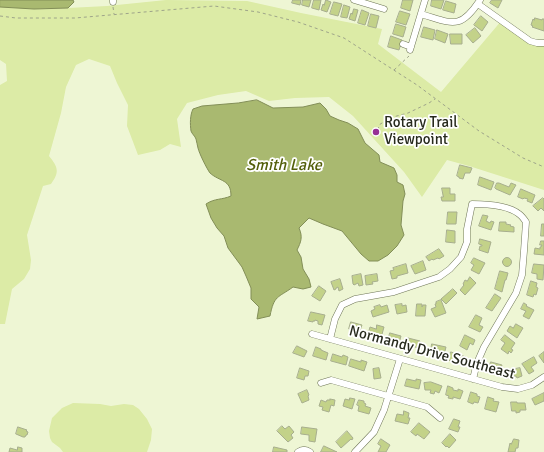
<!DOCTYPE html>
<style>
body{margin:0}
canvas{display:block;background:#eef6d4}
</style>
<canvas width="544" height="452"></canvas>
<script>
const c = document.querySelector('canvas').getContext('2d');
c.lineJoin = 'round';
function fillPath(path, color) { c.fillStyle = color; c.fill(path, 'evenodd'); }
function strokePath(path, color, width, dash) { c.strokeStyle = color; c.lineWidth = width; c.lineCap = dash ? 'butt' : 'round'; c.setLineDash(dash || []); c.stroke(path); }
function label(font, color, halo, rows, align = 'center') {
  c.font = font + ' Signika,sans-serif'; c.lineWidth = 3.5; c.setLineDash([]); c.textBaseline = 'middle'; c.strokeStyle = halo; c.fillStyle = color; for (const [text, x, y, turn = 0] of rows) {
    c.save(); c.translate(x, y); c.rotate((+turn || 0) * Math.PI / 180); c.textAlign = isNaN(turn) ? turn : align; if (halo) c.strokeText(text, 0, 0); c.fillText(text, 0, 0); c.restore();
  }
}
fillPath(new Path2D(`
 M166,0L247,1L301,13L382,29L378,44L441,92L502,20L530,41L544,43V190L469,166L447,160L422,197L404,172L353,116L329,97L295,98L269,101L246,91L218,95L187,103L177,119L181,147L170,144L160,150L138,155L127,126L128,105L117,83L110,66L89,59L76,65L66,87L61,113L49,156C58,167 60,172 51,184L43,186L27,235L31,260L30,269L24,279L12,289L5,324H0V85L7,81L6,64L0,60V4L48,9L107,6Z
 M73,403L100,404L111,406L124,404L133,405L139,409L147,419L152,429L151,440L147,452H63L60,448L52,442L50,438L49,431L52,418L62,408Z`), '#dceba6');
const water = new Path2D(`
 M0,0H73L74,2L68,8L34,9L0,7Z
 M257,100L273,108L303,107L320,103L326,109L330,116L339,120L348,123L358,129L365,143L379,155L380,162L394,168L397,175V182L403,185L405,194L403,201L401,225L404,235L397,246L388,255L378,261H369L361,254L342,231L323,224L309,218L299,228C303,237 301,242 297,250L301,257L303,269L309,279L311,287L303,289L293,287C278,298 274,295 270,316L257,319L259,307L251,299V288L246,276L242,267L228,248L224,236L217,228L211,218L206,204C215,198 222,200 231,196C231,179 220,182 210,173C207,169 199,153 198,148C197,145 197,142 196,139C195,136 192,134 191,131C190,124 190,115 193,109L202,106L238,103Z`);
fillPath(water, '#a9b970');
strokePath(water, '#828e57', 1);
const building = new Path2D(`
 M293,0H301L300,5L292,3Z
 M303,0H311L309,7L302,5Z
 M314,0H321L319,10L312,8Z
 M326,0L331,2L327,12L321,10L323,4L324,5Z
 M403,0H413L410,11L401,8Z
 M432,0H444L441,9L431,6Z
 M492,0H502L498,8L490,3Z
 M446,1L456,4L454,13L443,10Z
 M334,2L342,4L338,16L330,14Z
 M344,5L350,7L347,18L341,17Z
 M354,9L358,10L355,21L349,19L351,13L352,14Z
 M362,10L369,13L365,25L358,23Z
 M400,11L410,14L406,25L396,22Z
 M371,14L379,16L376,28L368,26Z
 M481,16L488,22L482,31L474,25Z
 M535,18L542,20V19H544V31L532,27L533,26L531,25L533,19L534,20Z
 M396,24L406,27L403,37L393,34Z
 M424,27L435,30L433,40L421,37Z
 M475,28L481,36L473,43L466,35Z
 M437,30L448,34L445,43L435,39Z
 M450,34H462V44H451Z
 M391,36L402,40L399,50L388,47Z
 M460,165L472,168L470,173H465L463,179L459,178V177L457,176Z
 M480,177L494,182L491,190L478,185Z
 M497,183H499L509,187L511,183L516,185L510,195L496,189L495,188Z
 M442,188H450V194H455V201H442L441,197H443Z
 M521,189L535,195L532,203L527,201L528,199L524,198L523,199L518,197Z
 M543,198L544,199V211L541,208L538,211L533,206Z
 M448,212H457L456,224H447Z
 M483,215L488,216L486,221L490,223L491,221L494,222L491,230L479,226Z
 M500,222H506V224L511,225L510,226L514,227V232L499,231Z
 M542,224H544V236H541Z
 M447,230L455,231V243L446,242Z
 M480,239L491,242L488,253L479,250L480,246H482V245L479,244Z
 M541,241H544V255L534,254L535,248L540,249V247H541L542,245H540Z
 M439,249L444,256L439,259L438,258L433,260L432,259L429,261L426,257Z
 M502.5 262a4.5 4.5 0 1 1 9 0a4.5 4.5 0 1 1-9 0Z
 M474,258L485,263L479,274L471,270L474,265L471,263Z
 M423,261L426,270L415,274L411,266Z
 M406,264L408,273L397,276V278L392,279L390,271L394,270L393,268Z
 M534,264L544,265L543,280L537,279V274L532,273Z
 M500,271L508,273L506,280H505L502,292L495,289Z
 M361,274L363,285L359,286L358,283L354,285L353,284L352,276Z
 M377,274L378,281L372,282L373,284L366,285L365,276Z
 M470,277L476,283L465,295L460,290L464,285L463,284L465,280L467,281Z
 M340,279L343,289L339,291L338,287L336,288V289L334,290L331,282Z
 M531,281L537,283L536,287L538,288L536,295L534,294L533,297L527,295Z
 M319,286L326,291L320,301L312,296Z
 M453,289L457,293L446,304L441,299L449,292Z
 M495,294L501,298L492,311L486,308Z
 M441,300L446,313L435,317L431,309L436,307L435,304H436V302Z
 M524,303L527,305L526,306L534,310L529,319L523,316L526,311L521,309Z
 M402,304V306L406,305L407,312L397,314L395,305Z
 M417,304H422V307L423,305H426L425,316H416Z
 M380,305L381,307L387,305L389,312L373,317L371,311L375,309L374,307Z
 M311,312L325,315L322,325L318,324V321L315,320V321H313V322L308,321Z
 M476,315L482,318L479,325L483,327L480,332L469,327Z
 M351,322L362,325L358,336L353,335L354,331L349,329Z
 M516,324L523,328L517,338L507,331L510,326L513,328Z
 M377,325L384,327L381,338L368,334L370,327L376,329Z
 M390,333L401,336L398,347L393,345L394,343L388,341Z
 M465,335L475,340L473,345L470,343L467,350L460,346Z
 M505,335L515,343L511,349L513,350L511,353L509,351L508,354L501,349L505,343L501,340Z
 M408,338L420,341L418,348L412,346L411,350L406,349Z
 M432,344L446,347L443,359L437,357L438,352L431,351Z
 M297,346L307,351L304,357L293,353Z
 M316,347L321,349V350L328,353L326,360L313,356Z
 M451,352L466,357L463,365L448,360Z
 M544,352V363L539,356Z
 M333,354L342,357L343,355L348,357L346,365L331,361Z
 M534,357L537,363L531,367L534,371L529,374L522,364Z
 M351,359L361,362V360L367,362L364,371L349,366Z
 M491,362L502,365L499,376L494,374V372L488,370Z
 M300,368L309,371L308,376H305L304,380L297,378Z
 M379,368L381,378L374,379L373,369Z
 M520,368L522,376L517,378L516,376L507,378L506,371Z
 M407,379L416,381V379L421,380L419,389L405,386Z
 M431,382L442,386L439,393L435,391L434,394L430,393L431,390H425L424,383Z
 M448,386L453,388V390L458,391V389L463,391L460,399L453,397V399L448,398L449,396L446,395Z
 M307,390L309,395L308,396L309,400L302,403L298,394Z
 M471,392L477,394V396L480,397L478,403L474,402L473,404L468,402Z
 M544,393V401L535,405L532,399Z
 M488,397L494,399L493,401L499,402L496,412L485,409Z
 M350,398L355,399L352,409L343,406L345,399L349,400Z
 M330,399L335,400L334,406L331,405L329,412L322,410L323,407L319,406L321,400L326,402L327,400H330Z
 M359,400L364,401V403L366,404L365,406L371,408L369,414L358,411L359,406L357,405Z
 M511,402H517V403H525L526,410H520V412L516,413V411H512Z
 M404,411L409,413L408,418H410L408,424L395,421L397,414L403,415Z
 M454,419L460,421L458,427H460L458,432L449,429Z
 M419,423L430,432L424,439L417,434L416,436L411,432Z
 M282,426L285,429L289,426L294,432L291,435L293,438L288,442L277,431Z
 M18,427L27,430L26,431L28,432L27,435H26L25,437H23L16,434Z
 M302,427L317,429L315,442L309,441V435L301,434Z
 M347,431L353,438L352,440L351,439L341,448L336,442Z
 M450,434L456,440L449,448L447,446L446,447L442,443Z
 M381,439L390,445L386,452H378L381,446L378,444Z
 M514,439L519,440L518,448H516L515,452H508L510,443L511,444Z
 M324,446L337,452H321Z
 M18,447L22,448V452H9L10,448L17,450Z
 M274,447L287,450V452H273Z`);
fillPath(building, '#c3d289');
strokePath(building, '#a7ae8e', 1);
const minor = new Path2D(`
 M113,0V2
 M354,0L384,9
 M478,4L530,41L537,43H544
 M421,14C452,23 460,31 480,0
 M403,44L411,47
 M410,50L425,0
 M312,334L502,387L518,389L532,385L544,377
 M330,339L335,319L342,305L355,299L394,292L439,277L450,269L461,257L467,242V229L472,204C486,204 508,205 519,214C522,216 524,219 526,222L524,251L522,275L516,293L484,347L477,363L473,379
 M321,383L331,380L427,407L440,418
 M298,452C302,449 306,449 310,452
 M355,452L374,432L384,410L400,359`);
strokePath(minor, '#6f7657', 7);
strokePath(new Path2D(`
 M113,7L114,14
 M0,16L16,18H75L214,6L258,12L298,22L344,38L417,85L479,131L523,158L544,167
 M394,70L409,56
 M378,130L379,125L382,123L393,117L408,113L429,103L435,99`), '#9ea48a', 1, [3, 3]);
strokePath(minor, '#fff', 6);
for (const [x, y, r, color] of [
 [376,132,4,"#973195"]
]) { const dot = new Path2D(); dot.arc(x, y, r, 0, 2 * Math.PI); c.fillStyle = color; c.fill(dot); strokePath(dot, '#fff', 1.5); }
label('15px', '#272a1d', '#fff', [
 ["Rotary Trail",384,123],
 ["Viewpoint",384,140]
], 'left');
label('15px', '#272a1d', '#fff', [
 ["Normandy Drive Southeast",432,353,15]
]);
label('italic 16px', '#535f0b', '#fff', [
 ["Smith Lake",284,166]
]);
</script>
